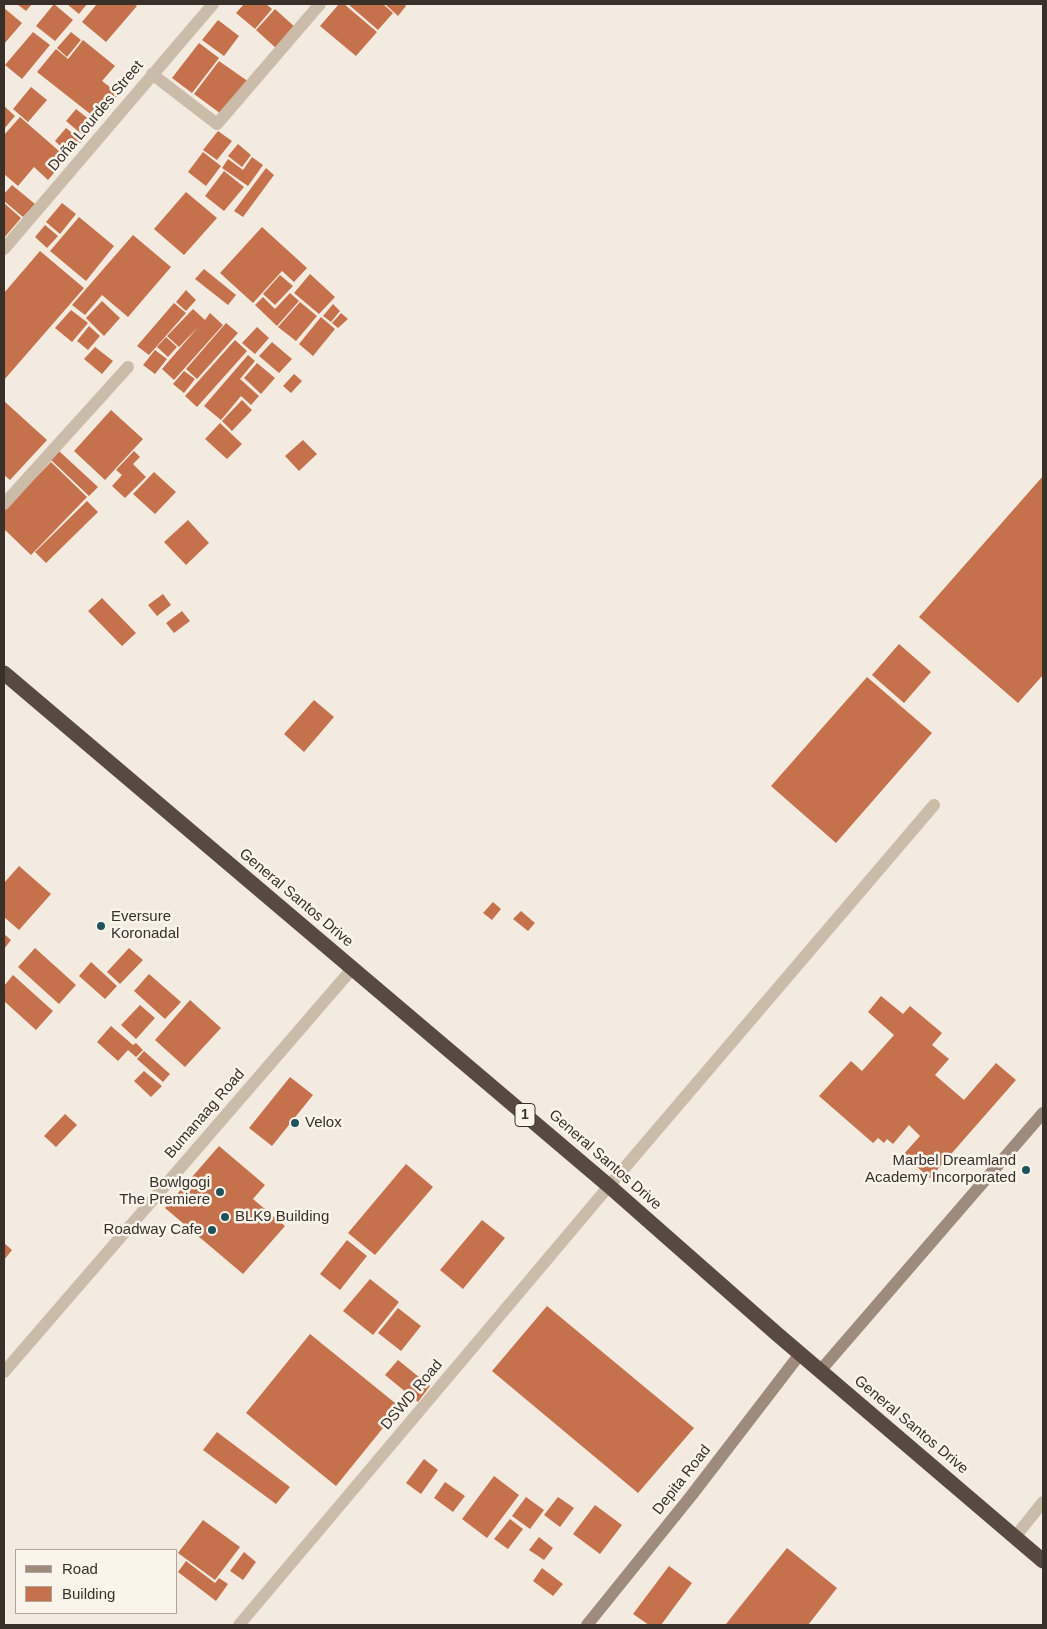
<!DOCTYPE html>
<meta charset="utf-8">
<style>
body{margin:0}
#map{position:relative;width:1047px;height:1629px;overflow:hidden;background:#f3ebdf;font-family:Helvetica,sans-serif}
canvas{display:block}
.frame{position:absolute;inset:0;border:5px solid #39302a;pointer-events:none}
.legend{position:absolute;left:15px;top:1549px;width:162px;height:65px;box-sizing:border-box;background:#faf4eb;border:1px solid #ada69e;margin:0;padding:6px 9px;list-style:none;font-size:15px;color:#39302a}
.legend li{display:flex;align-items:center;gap:10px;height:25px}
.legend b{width:25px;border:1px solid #ada69e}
</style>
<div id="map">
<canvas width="1047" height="1629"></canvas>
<div class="frame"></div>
<ul class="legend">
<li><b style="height:6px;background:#9f8b7c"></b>Road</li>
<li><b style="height:14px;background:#c5714b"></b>Building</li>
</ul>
</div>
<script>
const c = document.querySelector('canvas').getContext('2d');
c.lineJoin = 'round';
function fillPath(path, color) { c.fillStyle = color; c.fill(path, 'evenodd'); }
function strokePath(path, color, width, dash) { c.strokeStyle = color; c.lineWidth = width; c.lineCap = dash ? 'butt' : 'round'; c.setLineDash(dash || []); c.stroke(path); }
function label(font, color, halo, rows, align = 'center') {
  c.font = font + ' Helvetica,sans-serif'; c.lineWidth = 5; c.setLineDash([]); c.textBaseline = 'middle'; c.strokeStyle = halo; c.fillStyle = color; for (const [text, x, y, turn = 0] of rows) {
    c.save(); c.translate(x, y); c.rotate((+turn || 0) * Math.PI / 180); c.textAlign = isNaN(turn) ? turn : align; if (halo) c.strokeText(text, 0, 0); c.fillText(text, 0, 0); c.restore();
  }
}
fillPath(new Path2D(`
 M17,4H32L26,11Z
 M54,4L73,20L55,41L36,26Z
 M67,4H87L79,14Z
 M97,4H134L137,6L106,42L82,22Z
 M244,4H266L272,9L255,29L236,13Z
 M339,4H344L377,32L356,56L320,26Z
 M348,4H383L393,13L378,30Z
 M385,4H404L406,6L398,16Z
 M4,8L22,23L4,44Z
 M275,9L296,28L277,49L256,30Z
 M218,20L239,36L224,56L202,40Z
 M33,32L50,45L22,79L5,65Z
 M71,32L81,40L67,57L57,48Z
 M83,40L115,66L102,81L119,94L98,120L37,72L56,49L68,59Z
 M199,43L219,58L192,93L172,78Z
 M219,61L249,82L224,116L194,94Z
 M31,87L47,100L28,122L13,109Z
 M4,106L15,116L4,129Z
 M76,109L95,124L85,137L66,121Z
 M20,117L67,158L48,180L34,167L18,186L4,174V135Z
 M66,128L82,141L70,155L55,141Z
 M218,131L232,141L217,160L203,150Z
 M238,144L251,155L242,167L228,156Z
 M203,152L221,166L206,186L188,172Z
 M252,157L263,165L248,186L222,168L228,159L243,170Z
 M266,168L274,175L243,217L234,211Z
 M224,171L244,187L224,211L205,196Z
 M12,185L35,204L23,217L4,201V194Z
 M186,192L217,218L184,255L154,229Z
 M4,203L21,218L4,238Z
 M62,203L76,214L60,234L46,222Z
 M79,217L114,246L86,281L50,251Z
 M45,225L58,236L47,248L35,237Z
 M262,227L307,268L294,282L282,271L253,303L220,273Z
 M133,235L171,267L128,317L102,295L85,315L72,305Z
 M40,251L84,288L4,380V293Z
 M204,269L236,295L228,305L195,279Z
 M310,274L335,297L319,314L294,293Z
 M280,275L293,286L275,305L263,294Z
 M186,290L196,300L186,311L176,302Z
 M290,293L299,301L277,326L255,305L263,297L275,309Z
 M102,301L120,318L104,336L86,318Z
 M300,302L317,316L296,341L278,327Z
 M174,303L186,313L149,355L137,346Z
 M333,304L340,311L331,322L323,316Z
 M193,309L205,320L210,313L223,325L174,380L162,369L199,326L179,347L167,336Z
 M71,310L88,323L72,342L55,328Z
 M341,313L348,319L338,328L332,323Z
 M321,317L335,329L313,356L299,344Z
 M226,323L238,333L197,379L186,369Z
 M89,326L100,336L88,350L77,341Z
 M257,327L269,338L255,354L242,343Z
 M166,337L177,347L168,357L157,347Z
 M235,340L247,351L197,407L185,396Z
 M272,342L292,359L279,373L259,356Z
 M95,347L113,361L102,374L84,359Z
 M155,350L167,359L155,374L143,365Z
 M248,355L255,361L240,379L259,396L251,405L241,396L221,420L204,406Z
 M257,363L275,378L261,394L244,378Z
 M184,371L195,379L184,393L173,384Z
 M294,374L302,381L291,393L283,386Z
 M242,400L252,410L232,431L222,421Z
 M4,401L47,440L10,480L4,475Z
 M111,410L143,439L105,480L74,451Z
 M220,423L242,444L227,459L205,439Z
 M303,440L317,454L299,471L285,456Z
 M59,451L98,487L89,496L50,459Z
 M134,451L140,457L133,464L146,477L125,498L112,486L122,475L116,470Z
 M51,462L87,497L31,555L4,529V510Z
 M154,472L176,492L155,514L133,494Z
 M1043,476V675L1018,703L919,617Z
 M87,501L98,512L46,563L35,552Z
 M188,520L209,543L186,565L164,542Z
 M163,594L171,605L157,616L148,605Z
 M102,598L136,633L122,646L88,611Z
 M182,611L190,621L174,633L166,623Z
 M899,644L931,672L904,703L872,675Z
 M867,677L932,733L836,843L771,786Z
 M314,700L334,717L304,752L284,734Z
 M19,866L51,894L19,930L4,917V883Z
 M493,902L501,909L492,920L483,913Z
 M521,911L535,923L528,931L513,919Z
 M4,934L11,940L4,949Z
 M35,948L76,985L59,1004L18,967Z
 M129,948L143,960L120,984L107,972Z
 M91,962L117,986L105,999L79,976Z
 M149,974L181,1002L165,1019L134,991Z
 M13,975L53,1011L36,1030L4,1001V986Z
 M881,996L903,1014L910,1006L942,1033L932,1045L949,1059L935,1075L964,1100L996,1063L1016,1080L930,1178L903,1155L920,1136L909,1125L893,1144L887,1139L884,1143L878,1138L873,1143L819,1096L851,1061L862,1071L894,1035L868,1012Z
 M190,1000L221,1028L185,1067L155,1040Z
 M140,1005L155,1018L136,1039L121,1025Z
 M111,1026L133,1045L136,1043L143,1050L136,1057L128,1050L118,1061L97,1042Z
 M144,1051L170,1074L163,1082L137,1059Z
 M144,1071L162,1086L151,1097L134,1081Z
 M290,1077L313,1095L272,1146L249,1128Z
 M65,1114L77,1125L56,1147L44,1136Z
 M219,1146L265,1185L253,1199L285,1226L243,1274L165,1208Z
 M406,1164L433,1187L375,1255L348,1233Z
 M482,1220L505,1238L463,1289L440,1270Z
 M347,1240L367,1256L340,1290L320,1274Z
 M4,1243L12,1250L4,1260Z
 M370,1279L399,1302L373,1335L343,1311Z
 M547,1306L694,1428L638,1493L492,1371Z
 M398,1308L421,1326L401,1351L378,1333Z
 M310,1334L400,1407L336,1486L246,1413Z
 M398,1360L430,1386L418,1402L385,1375Z
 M217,1432L290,1487L276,1504L203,1450Z
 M424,1459L438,1470L421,1494L406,1483Z
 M494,1476L519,1495L487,1538L462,1519Z
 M445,1482L465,1496L453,1512L434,1498Z
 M526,1497L544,1510L530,1529L512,1516Z
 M558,1497L574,1508L560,1527L544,1515Z
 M595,1505L622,1525L600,1554L573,1534Z
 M510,1519L523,1529L508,1549L494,1539Z
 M203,1520L240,1547L215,1580L178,1553Z
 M539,1537L553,1548L544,1560L529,1550Z
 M787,1548L837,1588L808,1625H728L726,1624Z
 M244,1552L256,1562L243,1580L230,1571Z
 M186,1561L215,1583L219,1578L228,1584L216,1601L178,1572Z
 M669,1566L692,1583L661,1625H649L633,1614Z
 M542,1568L563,1584L553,1596L533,1581Z`), '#c5714b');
strokePath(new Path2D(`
 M609,1186L934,805
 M1015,1537L1043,1502`), '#cbbcaa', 12);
strokePath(new Path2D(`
 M152,74L217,124L320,4
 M4,249L213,4
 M4,504L128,367
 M4,1372L352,969
 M239,1625L609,1186`), '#cbbcaa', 12);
strokePath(new Path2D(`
 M820,1371L1043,1113
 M587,1625L691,1496L800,1354`), '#9f8b7c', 12);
strokePath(new Path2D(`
 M4,673L609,1186L777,1334L1043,1561`), '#594a41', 15);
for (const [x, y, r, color] of [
 [101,926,5,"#1f525a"],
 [295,1123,5,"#1f525a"],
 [1026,1170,5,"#1f525a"],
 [220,1192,5,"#1f525a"],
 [225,1217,5,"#1f525a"],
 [212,1230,5,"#1f525a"]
]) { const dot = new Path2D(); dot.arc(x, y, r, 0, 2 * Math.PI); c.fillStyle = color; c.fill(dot); strokePath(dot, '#faf4eb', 2); }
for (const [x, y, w] of [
 [525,1115,20]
]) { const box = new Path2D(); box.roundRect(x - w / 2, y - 11.5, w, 23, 4); c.fillStyle = '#faf4eb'; c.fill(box); strokePath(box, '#39302a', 1); }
label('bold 14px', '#39302a', null, [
 ["1",525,1115]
]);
label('15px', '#39302a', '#faf4eb', [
 ["Doña Lourdes Street",96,116,-50],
 ["General Santos Drive",296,898,40],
 ["Bumanaag Road",205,1114,-49],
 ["General Santos Drive",605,1160,41],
 ["DSWD Road",412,1395,-50],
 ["General Santos Drive",911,1425,40],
 ["Depita Road",682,1480,-52]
]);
label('15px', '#39302a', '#faf4eb', [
 ["Eversure",111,917],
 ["Koronadal",111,934],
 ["Velox",305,1123],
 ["Marbel Dreamland",1016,1161,"right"],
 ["Academy Incorporated",1016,1178,"right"],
 ["Bowlgogi",210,1183,"right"],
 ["The Premiere",210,1200,"right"],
 ["BLK9 Building",235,1217],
 ["Roadway Cafe",202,1230,"right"]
], 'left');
</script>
